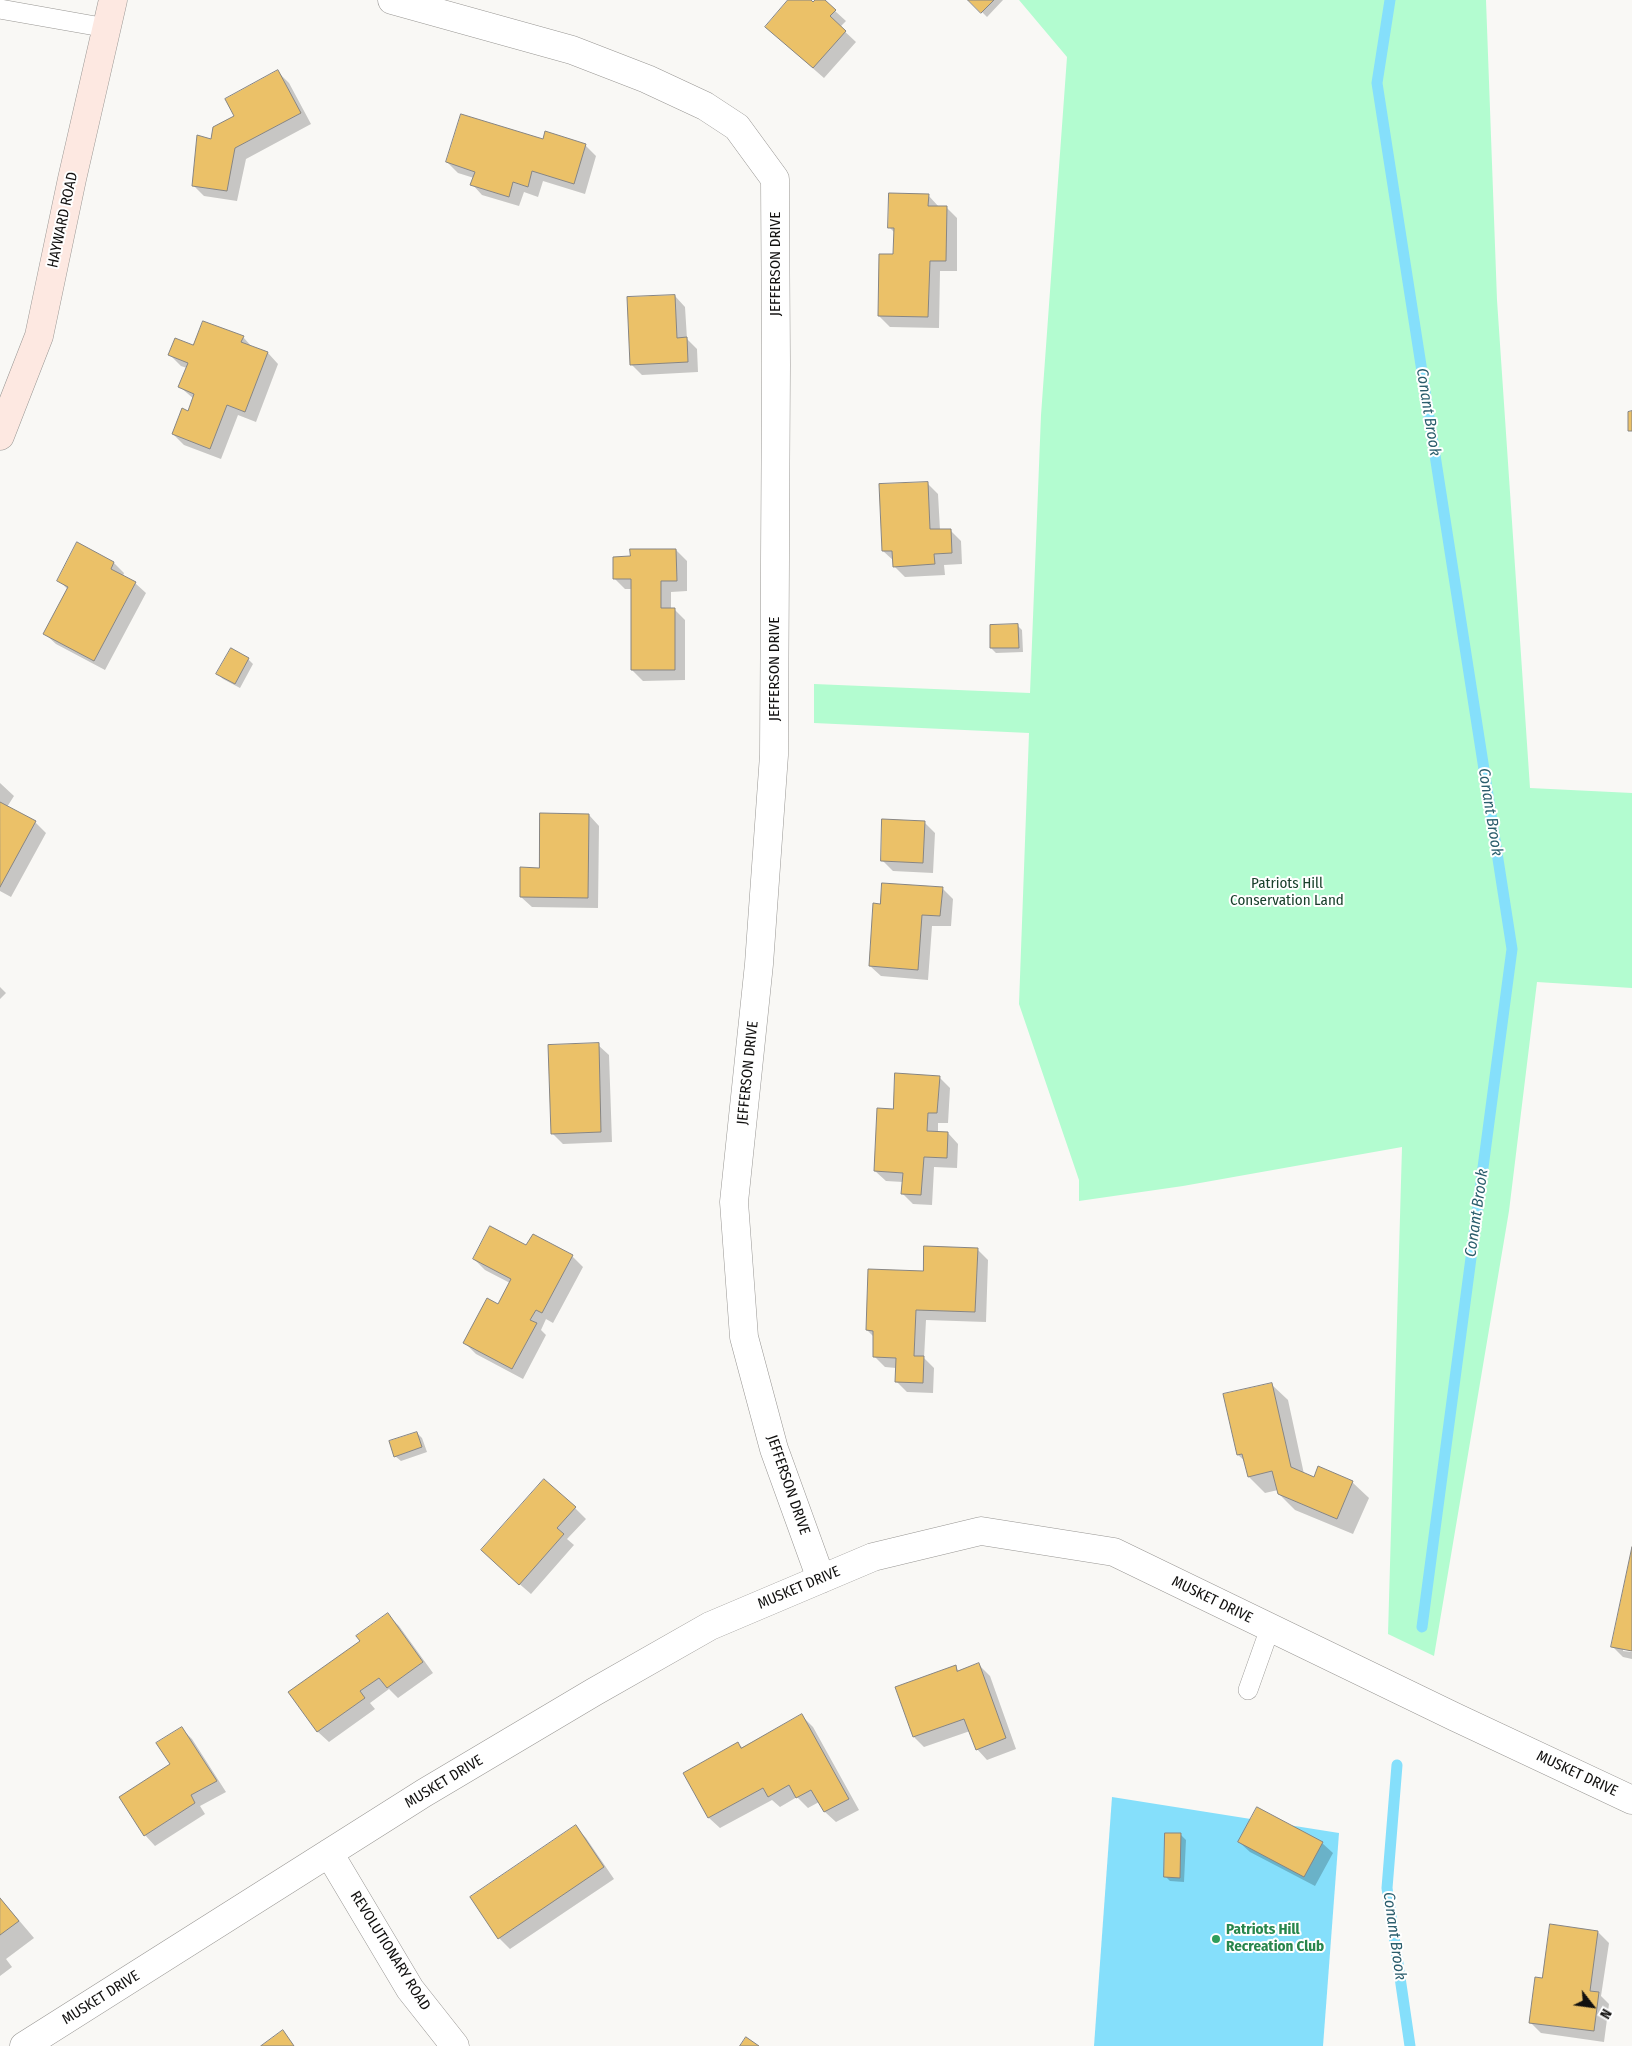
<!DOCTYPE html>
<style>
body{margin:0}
#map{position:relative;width:1632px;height:2046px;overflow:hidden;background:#f9f8f5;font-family:"Fira Sans Condensed",sans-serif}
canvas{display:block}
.north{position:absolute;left:1567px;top:1981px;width:50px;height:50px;-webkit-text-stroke:4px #fff;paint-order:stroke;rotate:120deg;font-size:14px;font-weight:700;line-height:20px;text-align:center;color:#11100f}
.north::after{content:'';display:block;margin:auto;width:18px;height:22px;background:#11100f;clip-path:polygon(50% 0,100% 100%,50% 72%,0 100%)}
</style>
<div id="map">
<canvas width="1632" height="2046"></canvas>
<div class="north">N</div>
</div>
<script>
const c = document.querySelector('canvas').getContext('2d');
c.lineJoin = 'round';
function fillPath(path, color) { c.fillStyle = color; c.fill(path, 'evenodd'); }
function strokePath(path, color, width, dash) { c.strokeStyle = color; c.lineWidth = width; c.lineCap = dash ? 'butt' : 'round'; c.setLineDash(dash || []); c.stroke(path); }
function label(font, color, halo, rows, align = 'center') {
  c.font = font + ' "Fira Sans Condensed",sans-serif'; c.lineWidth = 4; c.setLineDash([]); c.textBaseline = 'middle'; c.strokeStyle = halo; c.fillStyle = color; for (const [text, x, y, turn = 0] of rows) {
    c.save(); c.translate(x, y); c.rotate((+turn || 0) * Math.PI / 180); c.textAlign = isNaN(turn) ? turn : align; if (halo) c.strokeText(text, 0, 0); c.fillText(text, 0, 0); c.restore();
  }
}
fillPath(new Path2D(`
 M1019,0H1486L1497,300L1530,788L1632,793V988L1537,982L1509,1211L1434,1656L1388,1634L1402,1147L1183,1186L1079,1201V1180L1019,1004L1029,733L814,723V684L1030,693L1041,415L1067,57Z`), '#b3fcd0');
fillPath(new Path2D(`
 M1112,1797L1339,1833L1323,2046H1094Z`), '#85dffb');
fillPath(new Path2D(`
 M790,0H809L814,4L817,0H823L846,21L840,27L856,42L824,78L777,37Z
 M970,0H1003L987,17Z
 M278,72L289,83L311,124L246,159L237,201L204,196L193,185L211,141Z
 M546,133L586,146L596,156L585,194L543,181L538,197L524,192L519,206L482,195L472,184L474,178L458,173L447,162L543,141Z
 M928,195L939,207L947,208L957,218V271H940L939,328L890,327L879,316L894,256L895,233L889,227Z
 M675,296L685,307L687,339L697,349L698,372L642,375L631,364Z
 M243,337L253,348L268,353L278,364L256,422L238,415L221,459L184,445L173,434L188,412L194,399L180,387L187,368L181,366L170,355L194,347Z
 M927,483L938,494L940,530H950L961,541L962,564L944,565L945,575L905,577L894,566V561L883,551Z
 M676,550L687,561V591L671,592V609H674L685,620V680L643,681L632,670V589H625L614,578L632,558Z
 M114,563L124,573L123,576L135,583L146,593L105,670L56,644L45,634L68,590L59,580Z
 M1017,625L1022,630L1023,652L996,653L991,648Z
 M248,659L253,664L240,688L223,679L218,674Z
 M0,783L14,796L7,807L35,822L46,833L11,897L0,891Z
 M589,815L599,826L598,908L532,907L521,897L540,869Z
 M924,822L935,833L933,873L893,871L882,860Z
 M942,888L953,899L951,926H932L928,980L881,976L870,966L881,905Z
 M0,987L6,993L0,999Z
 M598,1045L609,1055L612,1142L563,1144L552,1133Z
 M939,1077L950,1088L948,1123H938V1133H948L958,1144L957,1168L934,1167L932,1205L913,1204L902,1193L903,1182L886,1181L875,1171L894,1110Z
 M527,1246L572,1256L583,1267L553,1323L546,1319L541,1330L546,1335L523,1379L476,1354L465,1343L499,1305L510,1283L485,1270L474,1259Z
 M977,1249L988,1260L986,1322L926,1320L924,1358L934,1368L933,1393L907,1392L896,1381V1368L885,1367L874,1356V1337L867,1330L924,1273Z
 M1271,1384L1288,1400L1304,1474L1315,1478L1352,1482L1369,1498L1353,1534L1295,1510L1279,1494L1278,1490L1265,1493L1249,1477L1246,1462L1238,1455Z
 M417,1433L422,1438L427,1452L401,1461L395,1456Z
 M575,1508L586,1519L567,1539L574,1545L531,1594L493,1561Z
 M1632,1553V1650L1623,1648V1651L1632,1652V1659L1623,1657L1612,1646Z
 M388,1615L399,1626L433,1673L398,1698L389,1689L370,1703L375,1709L329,1742L318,1732L290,1692L361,1641Z
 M979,1665L990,1676L1016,1749L987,1760L977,1749L970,1731L924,1747L914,1737L955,1667L960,1672Z
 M802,1716L813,1727L859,1810L836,1822L825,1812L819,1802L808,1808L797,1797L780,1807L772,1800L720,1828L709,1818L684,1774L738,1744L743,1748Z
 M182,1729L192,1739L226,1792L200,1806L205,1814L155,1846L145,1835L172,1764Z
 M576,1827L586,1838L614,1879L510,1949L499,1938L472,1897Z
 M1181,1835L1186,1840L1184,1882L1170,1881L1165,1876Z
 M1239,1842L1322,1843L1333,1853L1315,1886L1250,1852Z
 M0,1898L34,1938L6,1959L12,1967L0,1976Z
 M1598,1932L1609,1943L1601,1996L1609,2004L1604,2042L1541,2033L1530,2022L1544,1980Z`), '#0003');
strokePath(new Path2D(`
 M1390,0L1377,83L1512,949L1422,1627
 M1397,1765L1387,1888L1410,2046`), '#85dffb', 11);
const building = new Path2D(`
 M788,0H811L813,2L815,0H825L836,10L830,16L846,31L813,68L765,27Z
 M968,0H994L981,13Z
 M278,70L301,113L235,148L227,191L192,186L197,135L211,139L213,127L234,116L225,99Z
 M461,114L543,139L545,131L586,144L574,184L532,171L528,187L513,182L509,197L470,185L475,172L446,162Z
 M889,193L929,194L928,206H947L946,261H930L928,317L878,316L879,254H893L894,228H888Z
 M675,295L677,338L687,337L688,362L630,365L627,297Z
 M203,321L244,336L241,342L268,352L245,412L227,405L210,449L172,434L182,408L188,411L194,394L178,387L188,363L168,355L175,338L193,345Z
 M1632,411V431H1628V412Z
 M928,482L930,529H951L952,553L934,554L935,564L893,567L892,551H882L879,484Z
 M77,542L114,562L111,569L136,582L94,661L43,634L68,587L57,581Z
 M630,549H676L677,581H661V608H675V670H631V579H613V557L630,556Z
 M1018,624L1019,648H990V625Z
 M231,648L249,658L235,684L216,674Z
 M0,802L36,821L0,887Z
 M540,813L589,814L588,898L520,897V867L539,868Z
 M882,819L925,821L923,863L881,861Z
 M882,883L943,887L940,916L922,915L918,970L869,966L873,903L880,904Z
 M599,1043L601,1132L551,1134L548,1045Z
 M895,1073L940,1076L937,1113H928L927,1131L948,1132L947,1158L924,1157L921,1195L901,1194L903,1173L874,1171L877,1108L893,1109Z
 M490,1226L526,1245L533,1234L573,1255L542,1313L536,1310L530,1320L537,1323L512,1369L463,1343L487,1298L498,1304L511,1279L473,1259Z
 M924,1246L978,1248L975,1312L916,1310L914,1356H924L923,1383L895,1382L896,1358L873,1357V1331L866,1330L868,1269L923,1271Z
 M1272,1383L1291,1467L1314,1477L1318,1466L1353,1481L1337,1519L1278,1494L1272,1471L1248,1477L1242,1454L1237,1455L1223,1394Z
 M417,1432L422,1447L394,1457L389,1441Z
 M544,1479L576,1507L557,1528L564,1534L519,1585L481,1550Z
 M1632,1547V1651L1611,1647Z
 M388,1613L423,1662L387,1688L379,1678L360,1691L365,1698L317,1732L288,1692L360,1641L356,1636Z
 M979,1663L1006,1738L976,1750L964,1719L913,1737L895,1687L956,1665L957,1671Z
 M802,1714L849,1799L824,1812L811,1790L796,1798L789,1785L768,1797L763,1788L708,1818L683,1773L738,1742L741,1748Z
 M182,1727L217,1781L191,1795L195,1803L144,1836L119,1797L170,1764L156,1743Z
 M1257,1807L1323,1842L1304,1877L1238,1842Z
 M576,1825L604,1867L498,1939L470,1897Z
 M1165,1833H1181L1180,1878L1164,1877Z
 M0,1898L19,1921L0,1935Z
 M1550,1924L1598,1931L1590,1991L1599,1992L1594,2031L1529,2023L1535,1977L1542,1978Z
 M283,2030L294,2046H261Z
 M746,2037L759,2046H740Z`);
fillPath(building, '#ebc168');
strokePath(building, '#878583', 1);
const lane = new Path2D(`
 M0,9L107,28
 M1248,1690L1270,1628`);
const street = new Path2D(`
 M392,0L572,50L647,79L705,106L737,127L775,179L776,365L774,755L759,964L734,1202L744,1337L774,1449L821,1579
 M329,1853L410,1989L455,2046
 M24,2046L424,1793L594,1692L710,1626L873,1557L981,1531L1114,1552L1455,1717L1632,1800`);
const secondary = new Path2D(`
 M0,436L39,336L72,179L113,0`);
strokePath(lane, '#989693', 20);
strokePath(street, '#989693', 29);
strokePath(secondary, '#989693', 29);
strokePath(lane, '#fff', 19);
strokePath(street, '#fff', 28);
strokePath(secondary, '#fde8e1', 28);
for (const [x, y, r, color] of [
 [1216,1939,5,"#2e9e5b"]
]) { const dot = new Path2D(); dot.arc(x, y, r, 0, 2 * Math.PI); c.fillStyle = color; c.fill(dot); strokePath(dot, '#fff', 2); }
label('15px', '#11100f', '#fff', [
 ["HAYWARD ROAD",63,220,-78],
 ["JEFFERSON DRIVE",776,264,-90],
 ["JEFFERSON DRIVE",775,669,-90],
 ["JEFFERSON DRIVE",748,1073,-84],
 ["JEFFERSON DRIVE",788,1485,71],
 ["MUSKET DRIVE",799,1588,-23],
 ["MUSKET DRIVE",1212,1600,26],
 ["MUSKET DRIVE",1577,1774,25],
 ["MUSKET DRIVE",444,1782,-31],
 ["REVOLUTIONARY ROAD",390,1951,58],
 ["MUSKET DRIVE",101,1998,-32]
]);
label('15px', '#19412c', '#fff', [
 ["Patriots Hill",1287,884],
 ["Conservation Land",1287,901]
]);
label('bold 15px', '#27864d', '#fff', [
 ["Patriots Hill",1226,1930],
 ["Recreation Club",1226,1947]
], 'left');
label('italic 16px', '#2a5d6c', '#fff', [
 ["Conant Brook",1428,412,81],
 ["Conant Brook",1490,812,81],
 ["Conant Brook",1477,1213,-82],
 ["Conant Brook",1394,1936,82]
]);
</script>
